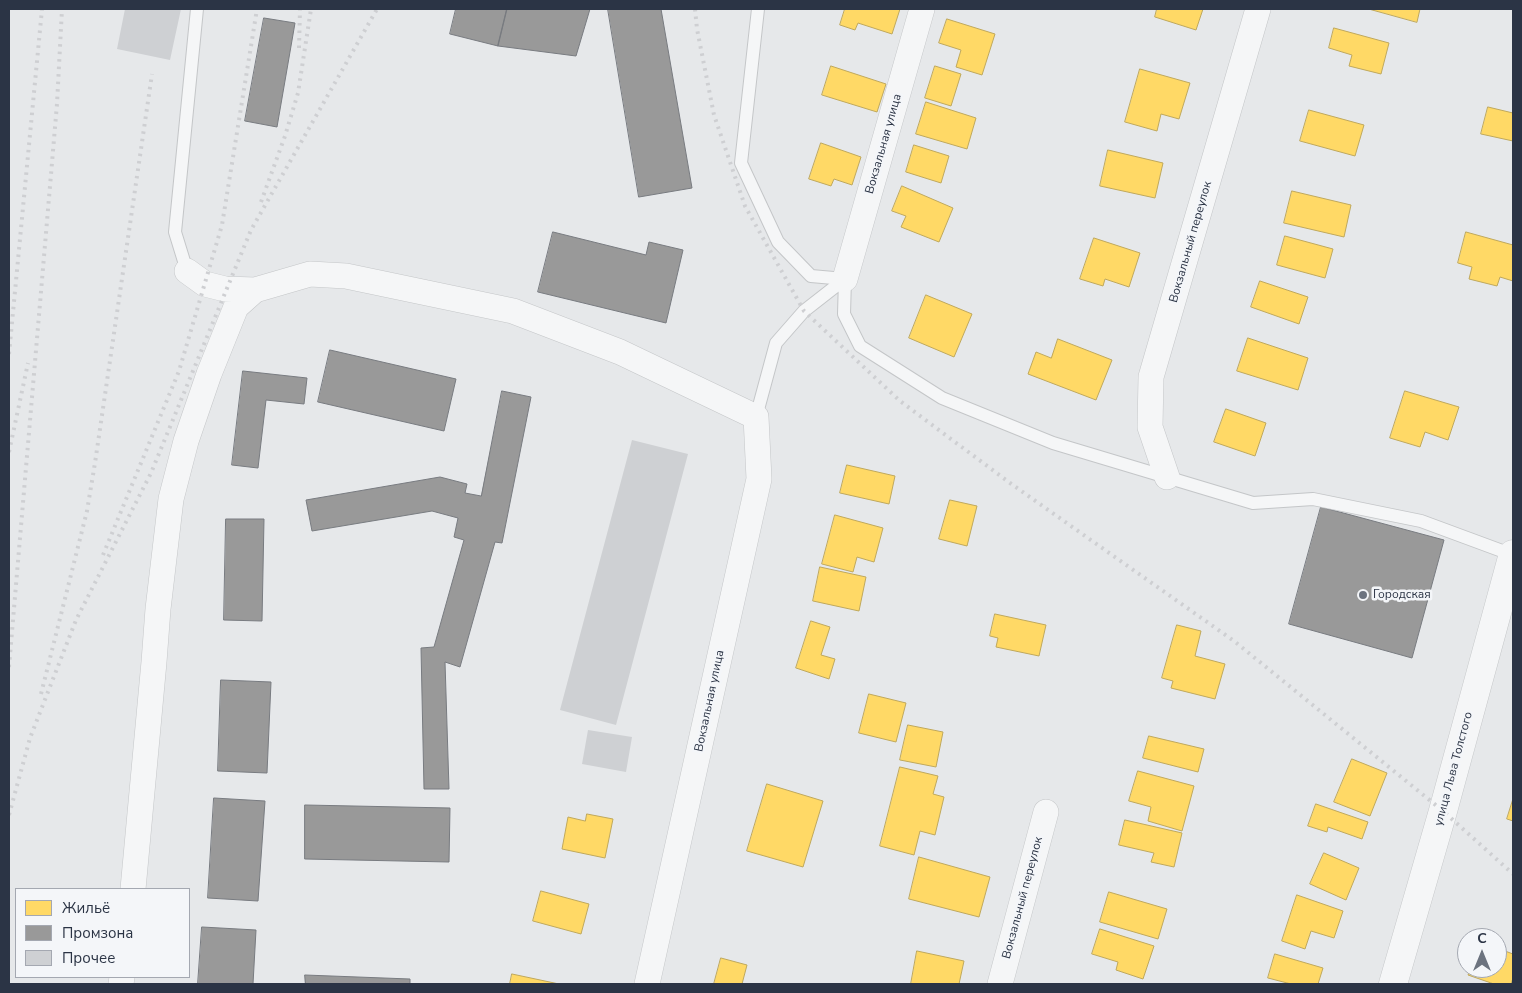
<!DOCTYPE html>
<meta charset="utf-8">
<style>
body{margin:0}
#map{position:relative;width:1522px;height:993px;overflow:hidden;background:#e6e8ea;font-family:"Nunito Sans",sans-serif}
canvas{display:block}
.frame{position:absolute;inset:0;border:10px solid #2b3445;pointer-events:none}
.legend{position:absolute;left:15px;top:888px;width:175px;height:90px;box-sizing:border-box;background:#f4f6f9;border:1px solid #a4a8b1;margin:0;padding:6px 9px;list-style:none;font-size:15px;color:#2b3445}
.legend li{display:flex;align-items:center;gap:10px;height:25px}
.legend b{width:25px;border:1px solid #a4a8b1}
.north{position:absolute;left:1457px;top:928px;width:50px;height:50px;box-sizing:border-box;background:#f4f6f9;border:1px solid #a4a8b1;border-radius:50%;rotate:0deg;font-size:14px;font-weight:700;line-height:20px;text-align:center;color:#2b3445}
.north::after{content:'';display:block;margin:auto;width:18px;height:22px;background:#6c737f;clip-path:polygon(50% 0,100% 100%,50% 72%,0 100%)}
</style>
<div id="map">
<canvas width="1522" height="993"></canvas>
<div class="frame"></div>
<ul class="legend">
<li><b style="height:14px;background:#ffd966"></b>Жильё</li>
<li><b style="height:14px;background:#999"></b>Промзона</li>
<li><b style="height:14px;background:#ced0d3"></b>Прочее</li>
</ul>
<div class="north">С</div>
</div>
<script>
const c = document.querySelector('canvas').getContext('2d');
c.lineJoin = 'round';
function fillPath(path, color) { c.fillStyle = color; c.fill(path, 'evenodd'); }
function strokePath(path, color, width, dash) { c.strokeStyle = color; c.lineWidth = width; c.lineCap = dash ? 'butt' : 'round'; c.setLineDash(dash || []); c.stroke(path); }
function label(font, color, halo, rows, align = 'center') {
  c.font = font + ' "Nunito Sans",sans-serif'; c.lineWidth = 5; c.setLineDash([]); c.textBaseline = 'middle'; c.strokeStyle = halo; c.fillStyle = color; for (const [text, x, y, turn = 0] of rows) {
    c.save(); c.translate(x, y); c.rotate((+turn || 0) * Math.PI / 180); c.textAlign = isNaN(turn) ? turn : align; if (halo) c.strokeText(text, 0, 0); c.fillText(text, 0, 0); c.restore();
  }
}
const homes = new Path2D(`
 M845,9H900L892,34L858,23L855,30L840,25Z
 M1157,9H1203L1196,30L1155,17Z
 M1369,9H1420L1417,22Z
 M947,19L995,34L982,75L956,67L961,50L939,43Z
 M1334,28L1389,43L1381,74L1349,66L1352,55L1329,48Z
 M831,66L886,84L877,112L822,95Z
 M935,66L961,74L951,106L925,98Z
 M1140,69L1190,83L1179,119L1161,114L1157,131L1125,122Z
 M926,102L976,118L967,149L916,134Z
 M1488,107L1513,113V141L1481,134Z
 M1309,110L1364,125L1355,156L1300,141Z
 M821,143L861,157L852,185L834,179L831,186L809,179Z
 M914,145L949,156L941,183L906,172Z
 M1108,150L1163,163L1155,198L1100,186Z
 M902,186L953,208L939,242L901,227L906,216L892,211Z
 M1292,191L1351,205L1344,237L1284,223Z
 M1466,232L1513,245V281L1500,277L1497,286L1469,279L1472,267L1458,263Z
 M1285,236L1333,249L1325,278L1277,265Z
 M1094,238L1140,253L1129,287L1105,279L1103,286L1080,279Z
 M1260,281L1308,297L1299,324L1251,307Z
 M926,295L972,314L954,357L909,338Z
 M1248,338L1308,358L1298,390L1237,371Z
 M1058,339L1112,360L1096,400L1028,374L1036,352L1051,358Z
 M1405,391L1459,407L1448,440L1425,432L1420,447L1390,438Z
 M1226,409L1266,423L1255,456L1214,442Z
 M847,465L895,476L889,504L840,493Z
 M950,500L977,506L967,546L939,539Z
 M835,515L883,528L874,562L857,557L853,572L822,564Z
 M820,567L866,577L859,611L813,601Z
 M995,614L1046,625L1039,656L996,647L998,638L990,636Z
 M811,621L830,627L821,655L835,659L829,679L796,668Z
 M1177,625L1201,631L1195,656L1225,664L1215,699L1171,688L1173,681L1162,678Z
 M869,694L906,703L896,742L859,733Z
 M908,725L943,732L936,767L900,760Z
 M1149,736L1204,749L1198,772L1143,758Z
 M1352,759L1387,773L1370,816L1334,802Z
 M900,767L938,776L933,794L944,797L935,835L920,831L914,855L880,846Z
 M1138,771L1194,786L1182,831L1148,821L1151,807L1129,801Z
 M767,784L823,801L803,867L747,851Z
 M1513,799V821L1507,819Z
 M1316,804L1368,822L1362,839L1328,827L1327,832L1308,826Z
 M587,814L613,819L605,858L562,849L568,817L585,821Z
 M1125,820L1182,833L1174,867L1151,862L1154,853L1119,845Z
 M1324,853L1359,868L1346,900L1310,884Z
 M919,857L990,877L979,917L909,899Z
 M541,891L589,904L581,934L533,921Z
 M1109,892L1167,909L1158,939L1100,922Z
 M1297,895L1343,911L1334,938L1311,931L1305,949L1282,941Z
 M1100,929L1154,946L1143,979L1116,970L1118,962L1092,954Z
 M1497,948L1513,954V978L1511,984H1494L1468,975L1471,968H1497Z
 M917,951L964,961L959,984H911Z
 M1275,954L1323,968L1318,984H1291L1268,978Z
 M721,958L747,965L742,984H714Z
 M512,974L559,984H510Z`);
fillPath(homes, '#ffd966');
strokePath(homes, '#bfa85c', 1);
const industry = new Path2D(`
 M456,9H507L498,46L450,34Z
 M507,9H590L576,56L498,46Z
 M608,9H661L692,188L639,197Z
 M264,18L295,23L277,127L245,121Z
 M553,232L646,255L649,242L683,250L666,323L538,292Z
 M330,350L456,379L444,431L318,402Z
 M243,371L307,378L304,404L266,400L258,468L232,465Z
 M502,391L531,397L502,543L495,542L460,667L445,662L449,789H424L421,648L434,647L464,540L454,537L458,518L432,511L312,531L306,500L440,477L467,484L465,493L481,496Z
 M1321,507L1444,540L1412,658L1289,624Z
 M226,519H264L262,621L224,620Z
 M221,680L271,682L267,773L218,771Z
 M214,798L265,801L258,901L208,898Z
 M305,805L450,808L449,862L305,859Z
 M202,927L256,930L253,984H198Z
 M305,975L410,979V984H291H305Z`);
fillPath(industry, '#999');
strokePath(industry, '#787b80', 1);
fillPath(new Path2D(`
 M125,9H181L170,60L117,49Z
 M632,440L688,454L616,725L560,710Z
 M588,730L632,737L626,772L582,764Z`), '#ced0d3');
const service = new Path2D(`
 M758,9L741,163L778,242L811,276L845,279
 M187,271L175,232L197,9
 M845,279L844,314L860,346L942,398L1053,443L1253,503L1313,499L1421,521L1513,555
 M756,417L776,343L804,311L845,279`);
const minor = new Path2D(`
 M187,271L205,284L225,289L255,290L310,274L346,276L513,311L620,352L756,417L759,479L647,984
 M845,279L922,9
 M1167,477L1150,427L1151,377L1258,9
 M133,889L154,662L158,609L171,499L186,441L209,374L236,307L255,290
 M121,984L122,977
 M1000,984L1046,812`);
const tertiary = new Path2D(`
 M1393,984L1443,811L1513,554`);
strokePath(service, '#c4c6c8', 14);
strokePath(minor, '#c4c6c8', 26);
strokePath(tertiary, '#c4c6c8', 29);
strokePath(service, '#f5f6f7', 12);
strokePath(minor, '#f5f6f7', 25);
strokePath(tertiary, '#f5f6f7', 28);
strokePath(new Path2D(`
 M695,9L697,29L714,115L745,206L804,311L900,401L1010,483L1234,641L1443,811L1513,874
 M299,48L300,9
 M261,202L285,136L298,93L311,9
 M9,354L42,9
 M9,452L28,363
 M103,555L179,371L222,225L257,9
 M9,667L57,104L62,9
 M41,694L87,511L95,463L152,74
 M9,815L30,738L76,620L151,473L251,230L377,9`), '#cecfd2', 4, [2.5, 5]);
for (const [x, y, r, color] of [
 [1363,595,5,"#6c737f"]
]) { const dot = new Path2D(); dot.arc(x, y, r, 0, 2 * Math.PI); c.fillStyle = color; c.fill(dot); strokePath(dot, '#f4f6f9', 2); }
label('12px', '#2b3445', '#f4f6f9', [
 ["Вокзальная улица",884,144,-74],
 ["Вокзальный переулок",1191,242,-74],
 ["Вокзальная улица",710,701,-78],
 ["улица Льва Толстого",1454,769,-75],
 ["Вокзальный переулок",1023,898,-75]
]);
label('12px', '#2b3445', '#f4f6f9', [
 ["Городская",1373,595]
], 'left');
</script>
